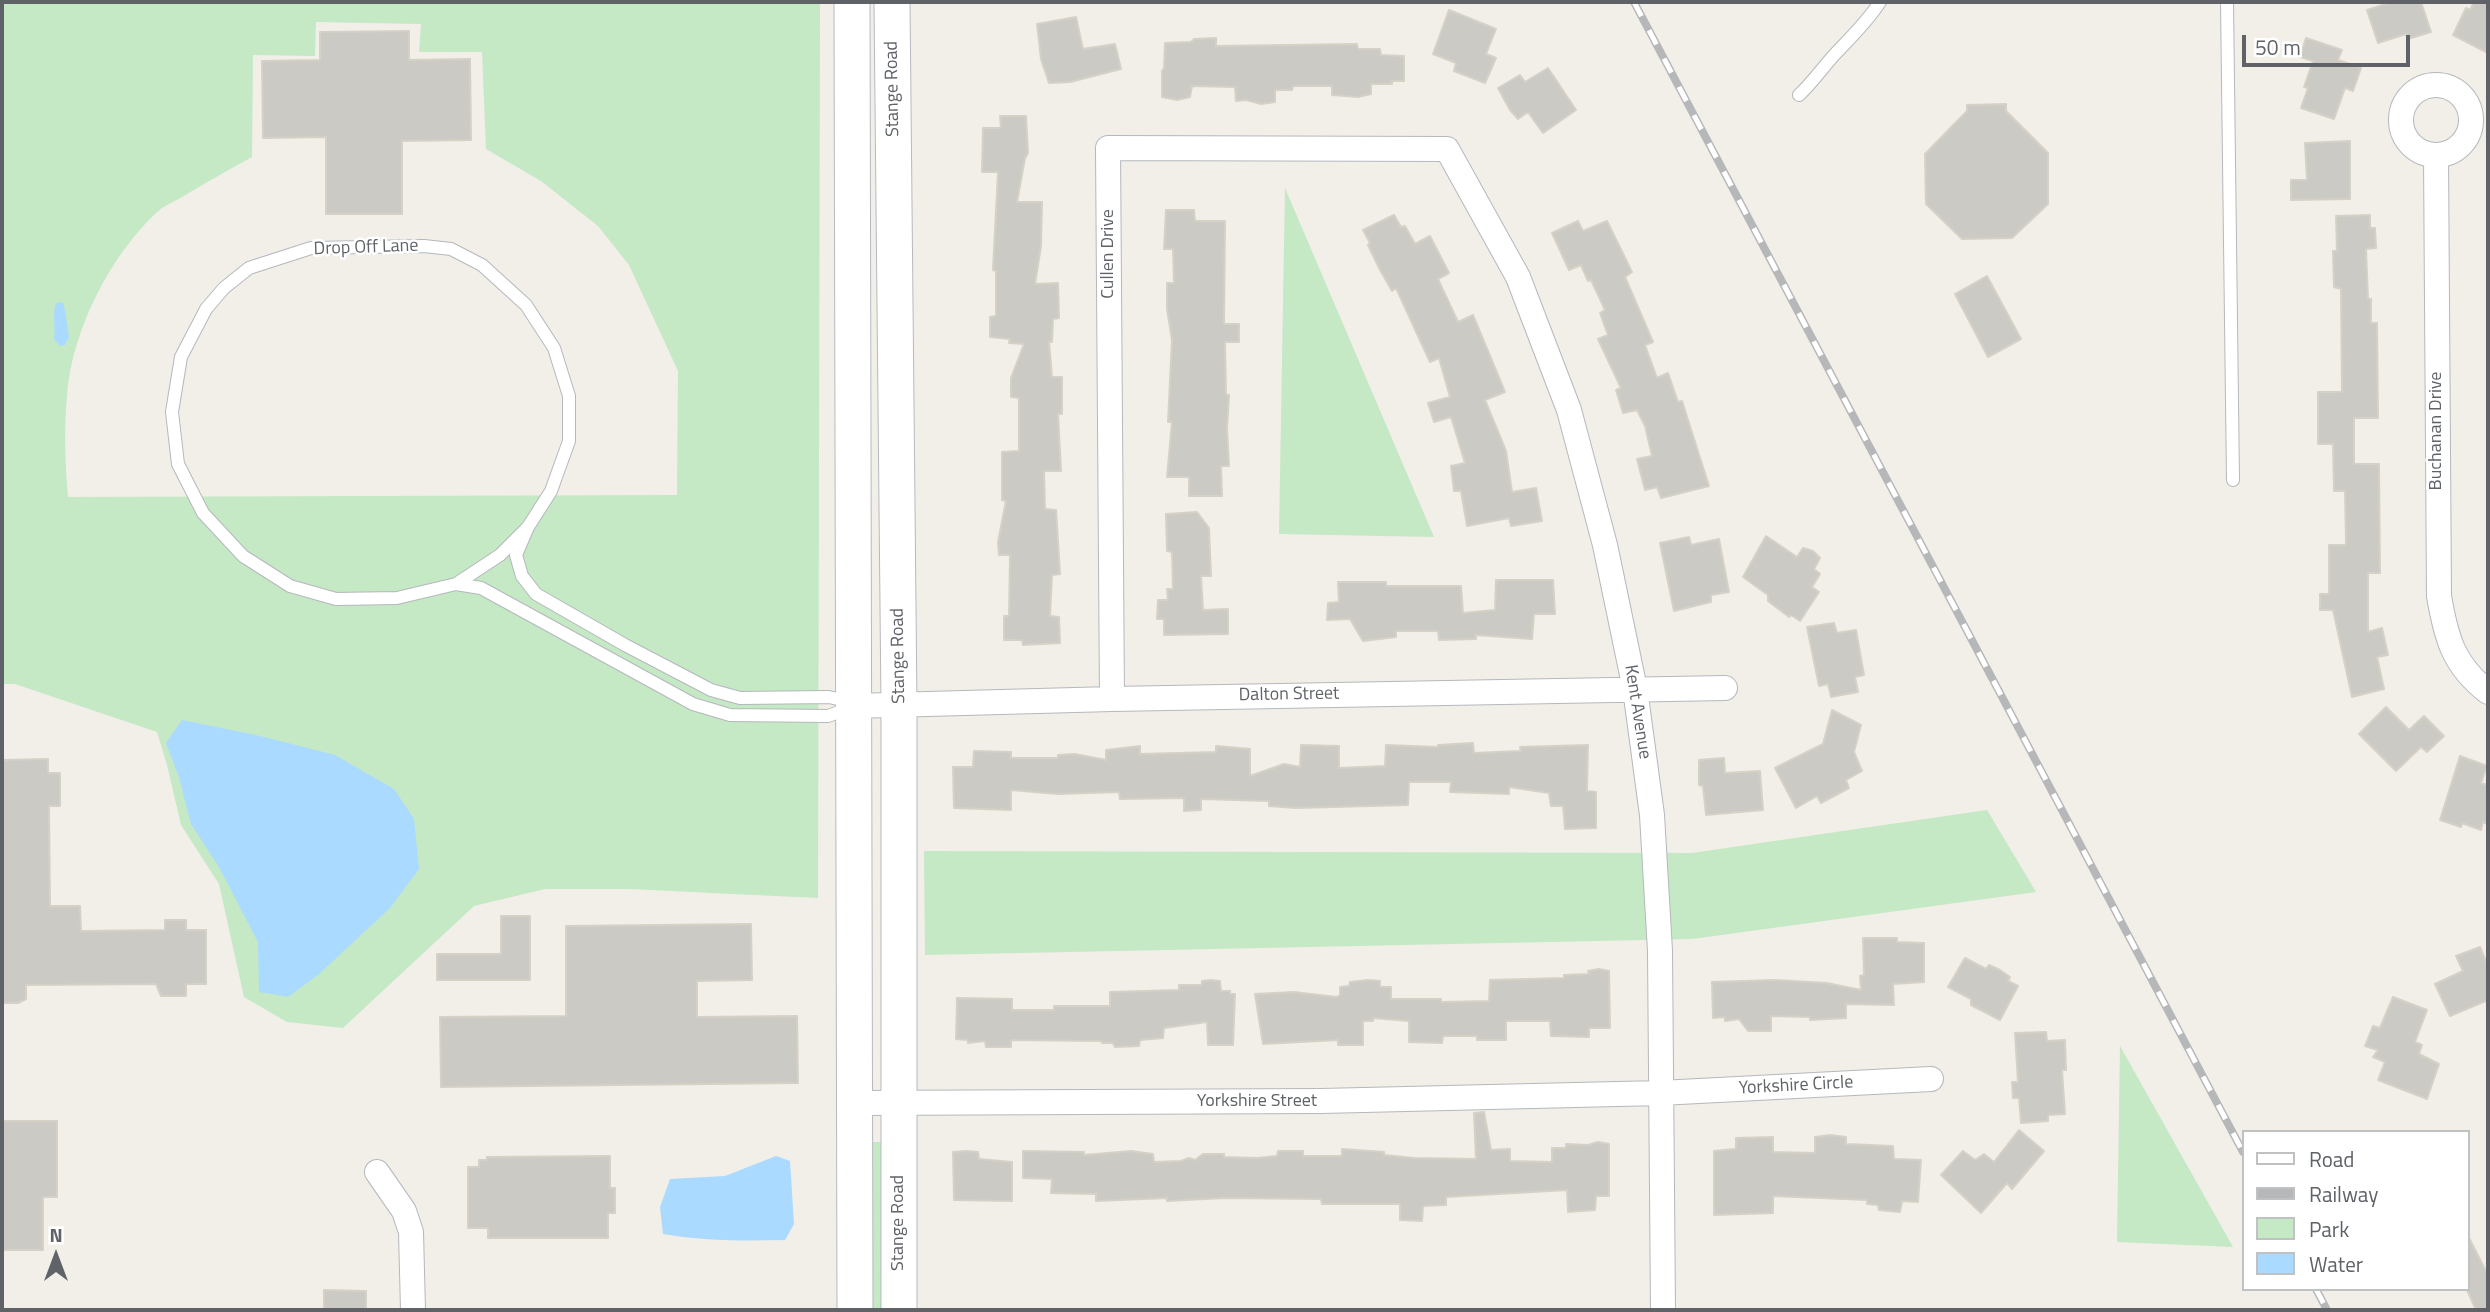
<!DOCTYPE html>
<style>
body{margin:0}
#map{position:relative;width:2490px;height:1312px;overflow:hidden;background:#f1efe8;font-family:"Titillium Web",sans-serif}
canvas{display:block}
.frame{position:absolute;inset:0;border:4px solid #5f6368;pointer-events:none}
.legend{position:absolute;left:2242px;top:1130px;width:228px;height:161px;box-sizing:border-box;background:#fff;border:2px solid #bfc1c3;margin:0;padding:9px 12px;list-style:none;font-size:21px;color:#5f6368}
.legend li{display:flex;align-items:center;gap:14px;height:35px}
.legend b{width:35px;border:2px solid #bfc1c3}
.north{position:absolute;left:21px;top:1221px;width:70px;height:70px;-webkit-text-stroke:5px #fff;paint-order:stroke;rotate:0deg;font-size:19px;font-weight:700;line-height:28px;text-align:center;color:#5f6368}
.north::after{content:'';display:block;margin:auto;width:24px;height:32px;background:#5f6368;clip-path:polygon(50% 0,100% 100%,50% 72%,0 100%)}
.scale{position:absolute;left:2242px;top:35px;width:168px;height:32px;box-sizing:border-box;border:4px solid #5f6368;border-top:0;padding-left:9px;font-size:21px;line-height:24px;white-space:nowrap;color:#5f6368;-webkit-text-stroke:5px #fff;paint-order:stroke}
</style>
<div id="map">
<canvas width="2490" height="1312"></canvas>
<div class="frame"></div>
<ul class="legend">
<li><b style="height:9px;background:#fff"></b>Road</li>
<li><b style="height:9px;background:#b6b7b8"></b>Railway</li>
<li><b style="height:19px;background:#c5e8c5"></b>Park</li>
<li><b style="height:19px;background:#aadaff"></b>Water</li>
</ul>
<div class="north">N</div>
<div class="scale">50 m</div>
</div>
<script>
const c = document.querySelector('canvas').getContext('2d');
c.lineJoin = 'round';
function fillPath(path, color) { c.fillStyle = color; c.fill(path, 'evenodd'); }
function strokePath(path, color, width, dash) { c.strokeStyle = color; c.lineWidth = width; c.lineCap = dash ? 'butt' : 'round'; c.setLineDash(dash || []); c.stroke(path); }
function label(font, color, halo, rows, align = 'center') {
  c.font = font + ' "Titillium Web",sans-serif'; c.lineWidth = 5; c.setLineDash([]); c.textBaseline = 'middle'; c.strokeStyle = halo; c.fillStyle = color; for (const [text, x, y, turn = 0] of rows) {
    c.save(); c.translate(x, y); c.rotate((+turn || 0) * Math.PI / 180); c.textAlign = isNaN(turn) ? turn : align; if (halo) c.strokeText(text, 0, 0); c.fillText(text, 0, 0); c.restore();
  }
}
fillPath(new Path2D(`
 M2,2H820L818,898L629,889H545L474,906L343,1028L287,1022L244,997L219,884L181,825L167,765L157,732L15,684H2ZM316,22L421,24L419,52H482L486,149L541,181L598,226L629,265L678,371L677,495L68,497C65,463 64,429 67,395C72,331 109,258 155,214C162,207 173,202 182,197C205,183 228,170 252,157L253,55L315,56Z
 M1285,188L1434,537L1279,534Z
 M1987,810L2036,892L1692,939L925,955L924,851L1692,853Z
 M2120,1046L2233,1247L2117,1242Z
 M869,1142H884V1310H869Z`), '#c5e8c5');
fillPath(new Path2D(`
 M62,302L64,305L69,337L65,345L60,346L54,339C56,328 52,313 56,303Z
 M182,720L260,736L335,755L394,789L414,819L419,869L390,908L319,974L288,997L259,992L258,942L219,867L191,824L179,777L166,743Z
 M776,1156L790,1161L794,1224L785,1240C744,1241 704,1241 663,1234L660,1207L670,1179L725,1176Z`), '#aadaff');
const building = new Path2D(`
 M2392,2H2421L2431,32L2408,39L2406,34L2378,43L2367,10Z
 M2474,2H2488V53L2453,35L2466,8L2470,10Z
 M1449,10L1496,29L1486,54L1496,58L1485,83L1454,71L1456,63L1433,54Z
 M1076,17L1083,49L1115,44L1121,69L1070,82L1049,83L1041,59L1037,24Z
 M409,31V60L470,59L471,140L402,141V214H326V137L263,138L262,61L320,60V32Z
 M1216,38V46L1357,44L1358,49H1380L1381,55L1404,56V81H1392V84H1371V94L1358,97L1332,95V86H1293L1292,90H1275V102L1261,104L1246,100L1236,101L1235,87L1192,86L1190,97L1177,100L1162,97V71L1164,68L1165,43L1191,42L1194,39Z
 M2306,38L2342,50L2338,60L2361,68L2353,91L2345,88L2334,119L2301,108L2308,88L2304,87L2313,61L2300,57Z
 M1548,68L1576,110L1543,133L1528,112L1518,119L1510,110L1498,88L1520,75L1525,82Z
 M2006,104V111L2048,153V204L2012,238L1962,239L1926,204L1925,154L1967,111V105Z
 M1000,116H1026L1028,153L1025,158L1017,202H1042L1041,246L1035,284L1058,283L1059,318L1053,319L1052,342H1049L1052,377H1062V414H1058L1061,471H1044L1045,509L1056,510L1060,574L1052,575L1050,616L1059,617L1060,643L1023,645L1022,640H1004V616H1009L1010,555H999L998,542L1006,501L1002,500V452L1019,451V398L1011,397V378L1024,344L1009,343L1010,339L990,337V317L996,316V271L993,270L998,172H982L983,128H1001Z
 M2350,141V199L2291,200V180H2307L2305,143Z
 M1166,210H1194L1195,221H1225L1224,324H1239V342H1225L1226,395H1229L1227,429L1229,466H1221L1222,496H1189V477H1167L1172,422H1168L1172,340L1167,309V283H1174L1173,249H1164Z
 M1394,215L1401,227L1405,226L1415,244L1430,236L1449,273L1438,279L1458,322L1473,315L1505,392L1485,400L1506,451L1512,492L1536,488L1542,521L1511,526L1509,518L1467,526L1461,491H1454L1451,466L1465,463L1451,417L1434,422L1428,403L1450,397L1439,358L1430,362L1396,288L1392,291L1379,268L1368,245L1370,243L1363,230Z
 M2370,215V228H2375L2376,248L2366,249L2368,299H2371V323H2377L2378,418H2354V464H2379L2380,573H2368V632L2382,628L2388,655L2377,657L2384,689L2352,697L2333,610H2320V594H2329V545H2346L2345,491H2334L2333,444H2318V392H2342L2341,289L2334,287L2333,251H2337L2336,216Z
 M1578,221L1583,231L1607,221L1632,272L1625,277L1653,342L1645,345L1657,378L1668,373L1678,402L1682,401L1709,486L1661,498L1657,487L1645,490L1637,459L1652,456L1645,426L1637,410L1623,413L1616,390L1621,388L1598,339L1608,335L1600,313L1605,310L1591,280L1588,281L1581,265L1569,270L1552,233Z
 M1987,276L2021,339L1988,357L1955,294Z
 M1197,512L1209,528L1211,576H1201L1203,610L1228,609V634L1164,635V619H1157L1158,600H1168L1167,589H1173L1172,552L1167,551L1166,514Z
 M1766,536L1797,557L1803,548L1813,551L1820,558L1814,569L1820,574L1812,587L1819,592L1800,621L1791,615L1789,617L1768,601V595L1743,577Z
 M1689,537L1691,545L1719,539L1729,592L1711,595V602L1674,611L1660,543Z
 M1496,580H1553L1555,614H1534L1532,639L1476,635V639L1439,640L1438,631H1396V637L1363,641L1350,619L1327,620L1328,603L1339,602L1338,582H1386V586H1461L1463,613L1495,610Z
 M1834,623L1837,633L1856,630L1864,675L1855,677L1858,692L1831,697L1828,684L1819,686L1807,627Z
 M2386,707L2409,730L2424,716L2444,736L2427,752L2421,747L2396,771L2359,734Z
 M1832,710L1861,725L1854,752L1862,771L1846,780L1849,788L1821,803L1817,796L1796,808L1775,768L1823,744Z
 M1473,743L1474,753L1521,751L1520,747L1588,745L1587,791L1596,792V828L1565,829L1563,806H1551L1549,793L1509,787V794L1450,792L1451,782H1409L1408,805L1296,808L1269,806V801L1201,799V810L1184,811V798L1120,799L1119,792L1058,794L1011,790V810L954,808L953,767H973L974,751L1011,752V758H1058V755L1075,754L1106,760V750L1140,746V754L1216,752V746L1250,749V776L1284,764L1300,767L1301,745L1339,746V768L1385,766L1386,745L1438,747V745Z
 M2460,756L2487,766L2481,783L2488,785V824L2483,822L2481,830L2462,823L2461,827L2440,820Z
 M1724,758L1725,773L1760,771L1763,810L1706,815L1703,786L1699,785V760Z
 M48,759V773H60V806H49L50,906H80L81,931L165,930V920H186V930H206V984H186V996H161L156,984L26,985V999L18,1003H2V760Z
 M501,916H530V980H437V954H501Z
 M751,924L752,980L697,981V1017L797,1016L798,1083L441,1087L440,1017L566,1016V926Z
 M1863,938H1897V942L1924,943V982L1893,984L1894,1005L1846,1004V1018L1810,1020V1017L1771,1016V1031H1748L1739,1019L1725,1021V1017L1713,1018L1712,982L1775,980L1827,983L1861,990L1860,976L1864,975Z
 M2480,947L2488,966V1000L2450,1016L2435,984L2463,971L2456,956Z
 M1965,958L1986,969L1989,965L2000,970L2010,977L2008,981L2018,986L2000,1020L1971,1005V999L1948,987Z
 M1599,969L1609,971L1610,1028H1589V1037L1551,1036L1550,1021H1506V1040H1477V1036H1443L1442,1043L1409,1042V1021L1373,1018V1021H1363V1045H1338V1040L1263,1044L1255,994L1294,992L1337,997L1340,995V987L1349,986L1350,982L1368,980L1380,981V987H1391V999H1441V1002L1489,1001L1490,980L1564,978V975L1589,974L1588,971Z
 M1211,980L1220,981L1221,991H1230V994H1235L1233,1045H1208L1207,1022L1164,1028L1163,1038L1140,1040L1139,1046L1115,1047L1113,1043H1102V1041L1011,1040V1047H986L985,1041L968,1043V1040L956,1039L957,998L1012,999V1010H1054V1006H1110V992L1179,990V985H1202V981Z
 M2393,997L2427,1010L2415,1042L2422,1045L2419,1054L2439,1064L2427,1099L2378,1080L2385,1062L2373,1057L2378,1050L2365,1046L2373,1026L2380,1028Z
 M2046,1032L2047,1041L2065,1040L2066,1070H2062L2065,1114L2048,1115V1121L2021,1123L2019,1098H2013L2012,1082H2018L2015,1033Z
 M1484,1112L1491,1150L1510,1149V1161L1552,1162V1148H1566V1144L1588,1145L1598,1142L1609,1144V1196H1596L1595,1210L1568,1212L1567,1190L1446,1197V1205L1423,1206L1422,1221L1400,1220V1204H1322L1321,1199L1224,1198L1167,1201V1198L1096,1201V1194L1051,1193L1052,1179L1023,1178V1151L1084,1152V1155L1131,1151L1153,1154L1154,1162L1181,1161L1189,1158L1195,1160L1203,1154H1224V1157L1257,1158L1277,1156L1278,1151H1303V1156H1342V1149L1384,1152V1155L1414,1158L1476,1159L1474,1113Z
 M2,1121H57V1197H43V1250H2Z
 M2019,1130L2044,1151L2012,1189L2007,1183L1981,1213L1941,1175L1963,1151L1975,1160L1984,1154L1994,1162Z
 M1830,1135L1846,1137V1144L1893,1146L1894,1159L1921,1160L1918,1202L1902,1201L1900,1212L1879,1210L1878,1205L1867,1204V1200L1773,1196V1213L1714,1215V1151L1736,1149V1138L1773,1137V1152L1815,1153V1137Z
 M966,1151L978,1152L979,1159L1012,1162V1201L954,1200L953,1152Z
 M610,1156V1188H615V1213H608V1238H488V1228H468V1167H479V1160H487V1157Z
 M2467,1234L2488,1275V1310H2476L2467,1290Z
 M324,1290L366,1291V1310H324Z`);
fillPath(building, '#cccac5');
strokePath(building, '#d6d1c6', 2);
const lane = new Path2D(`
 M2227,2L2233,480
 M1799,95C1813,82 1823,67 1836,53C1852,36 1867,22 1880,2
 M528,527L500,555L456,584L397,598L336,599L290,586L243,556L203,513L178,464L172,412L181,357L206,309L224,288L249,268L311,248L424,246L451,249L482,265L526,305L554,348L569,396V441L551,491L528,527L516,555L522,576L536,594L625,645L711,690L740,698L829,697L842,700L852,706
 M456,584L481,588L693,704L730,715L828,716L850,708`);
const street = new Path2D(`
 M2401 120a35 35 0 1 1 70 0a35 35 0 1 1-70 0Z
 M2436,155L2439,596C2446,637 2453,665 2488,692
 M1112,699L1108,148L1447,149L1518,277L1569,410L1605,545L1635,689L1652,815L1660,951L1663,1310
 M853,706L1112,699L1725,688
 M854,1103L1321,1101L1660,1093L1931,1079
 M377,1172L404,1211L411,1232L413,1310`);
const secondary = new Path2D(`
 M852,2L855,1310
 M892,2L899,706V1310`);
strokePath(lane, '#b5b8bc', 14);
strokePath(street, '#b5b8bc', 26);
strokePath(secondary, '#b6babf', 37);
strokePath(lane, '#fff', 12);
strokePath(street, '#fff', 24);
strokePath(secondary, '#fff', 35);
const rail = new Path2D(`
 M1634,2L2243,1152
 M2316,1289L2327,1310`);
strokePath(rail, '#b6b7b8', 8);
strokePath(rail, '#fff', 5, [16]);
label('18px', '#5f6368', '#fff', [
 ["Stange Road",893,89,-91],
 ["Drop Off Lane",366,248,-2],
 ["Cullen Drive",1109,254,-90],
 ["Buchanan Drive",2437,431,-90],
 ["Stange Road",899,656,-91],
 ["Dalton Street",1289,695,-1],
 ["Kent Avenue",1637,712,81],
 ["Yorkshire Circle",1796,1086,-3],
 ["Yorkshire Street",1257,1102],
 ["Stange Road",899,1223,-90]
]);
</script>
